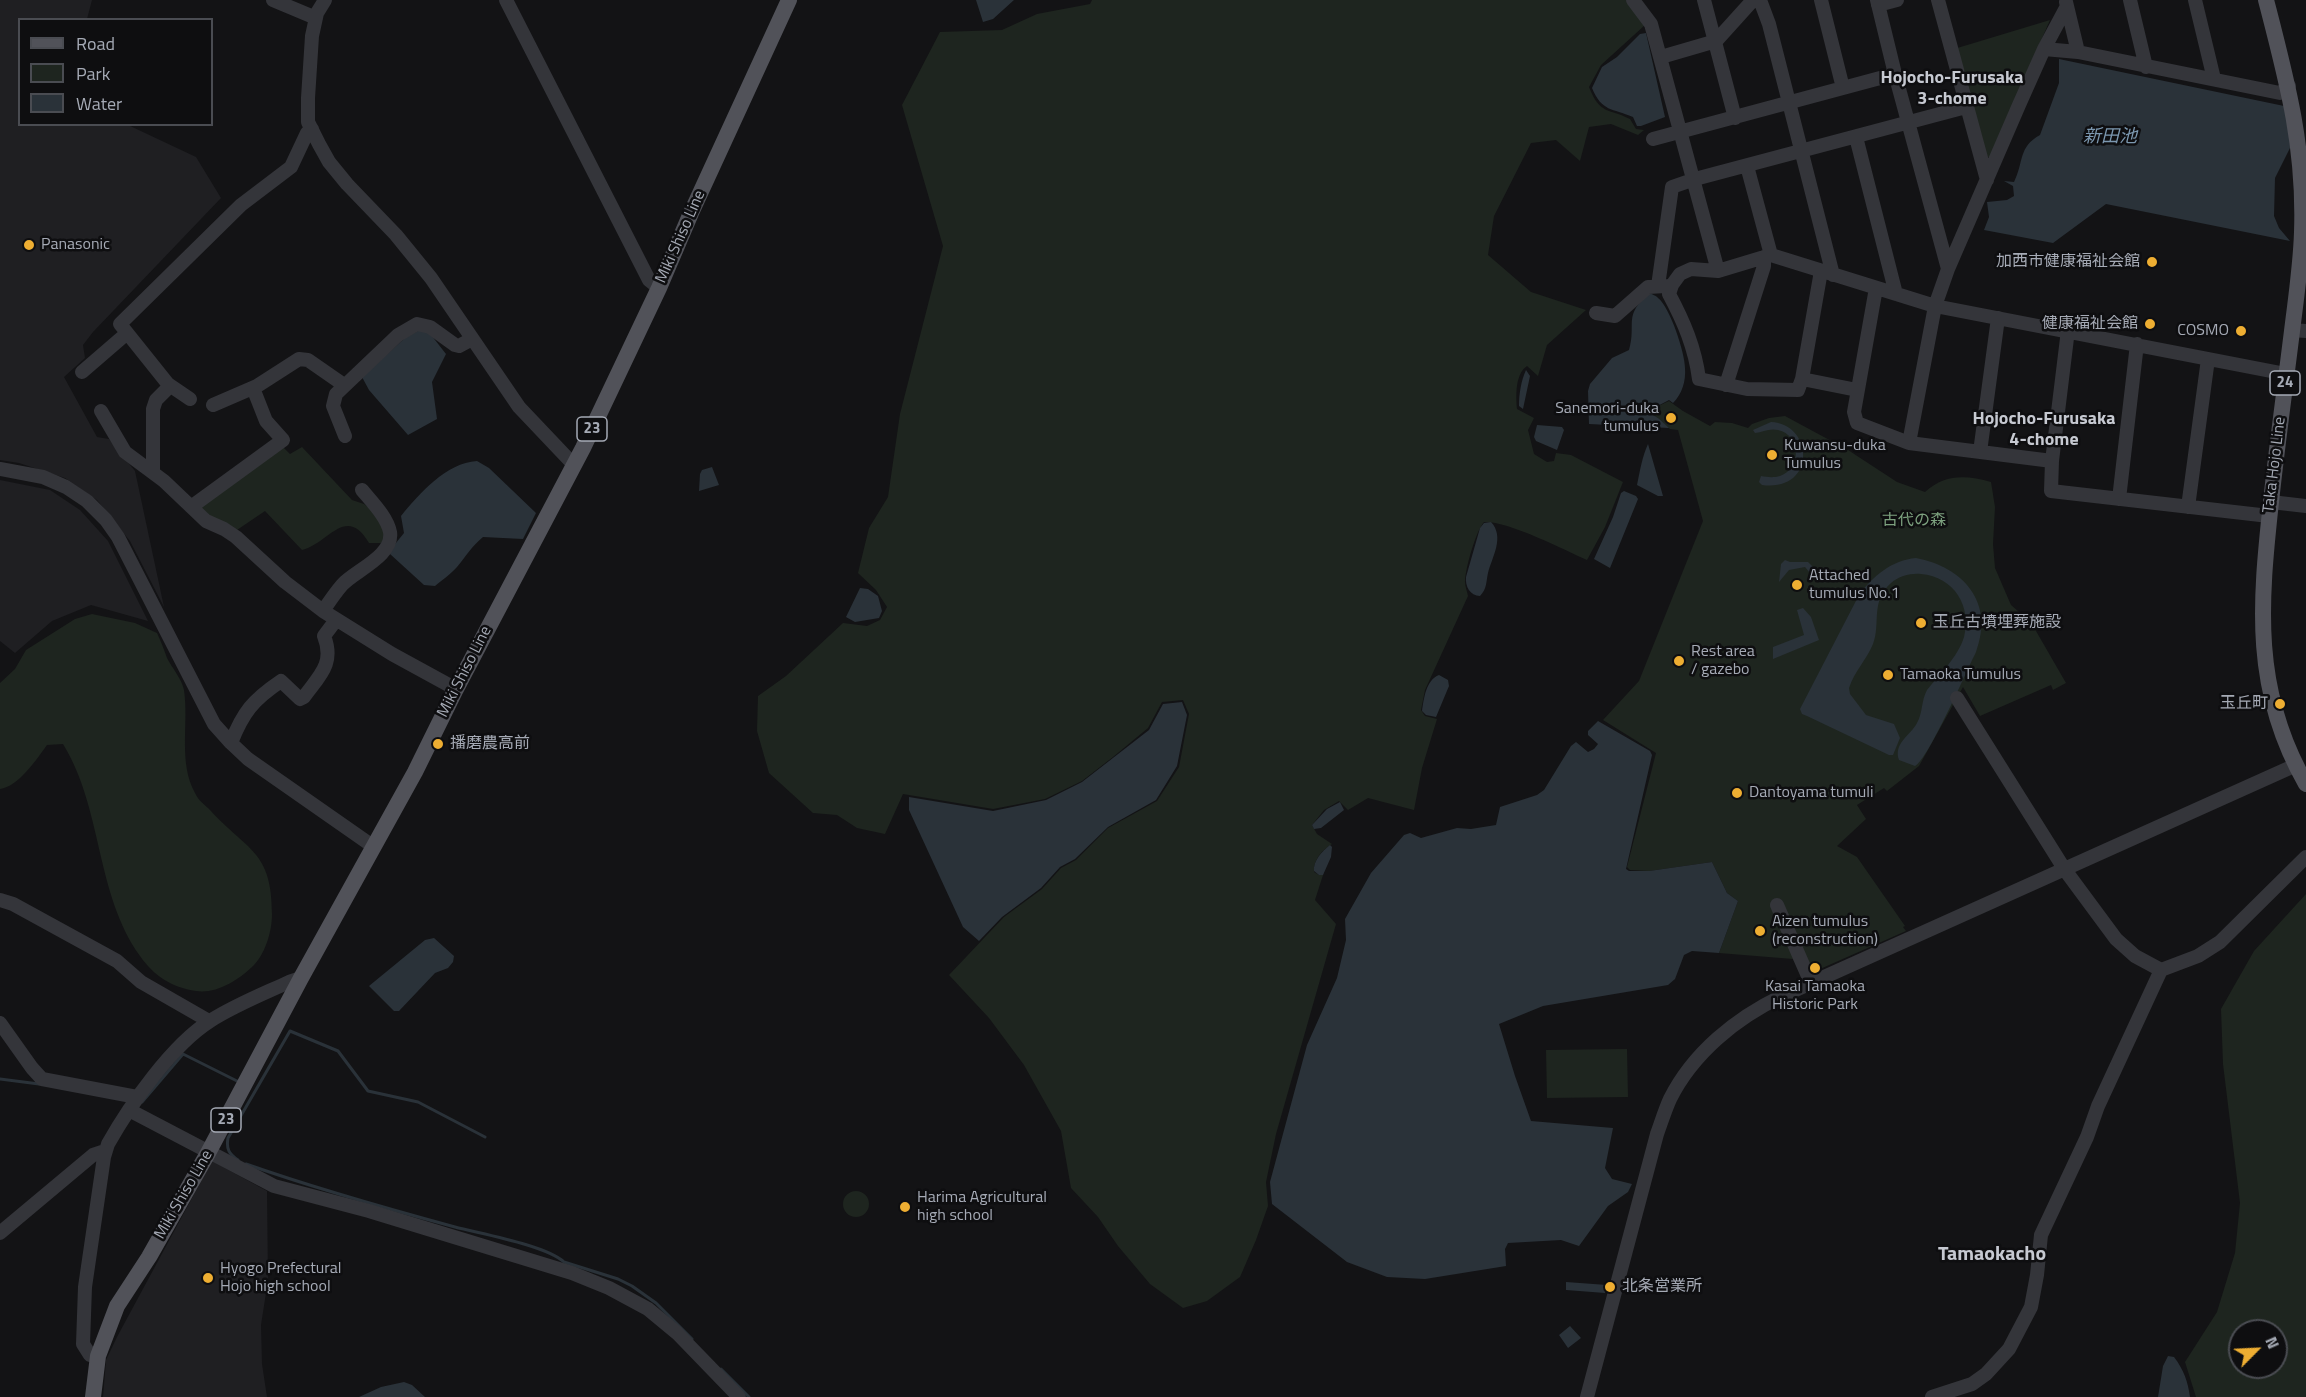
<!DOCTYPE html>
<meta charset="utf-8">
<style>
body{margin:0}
#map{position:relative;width:2306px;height:1397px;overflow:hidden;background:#131315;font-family:"Titillium Web",sans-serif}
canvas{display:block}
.legend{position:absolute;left:18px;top:18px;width:195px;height:108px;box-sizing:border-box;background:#0e0e10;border:2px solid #4a4c52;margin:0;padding:8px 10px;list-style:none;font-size:18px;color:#a5aab5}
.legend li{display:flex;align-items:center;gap:12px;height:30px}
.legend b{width:30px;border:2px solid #4a4c52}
.north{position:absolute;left:2228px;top:1319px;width:60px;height:60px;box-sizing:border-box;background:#0e0e10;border:2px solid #4a4c52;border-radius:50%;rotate:66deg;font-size:16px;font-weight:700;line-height:24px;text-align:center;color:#a5aab5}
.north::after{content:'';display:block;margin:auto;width:21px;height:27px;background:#eeae32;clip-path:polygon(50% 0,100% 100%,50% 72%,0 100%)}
</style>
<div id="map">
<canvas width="2306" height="1397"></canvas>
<ul class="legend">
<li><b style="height:8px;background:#515259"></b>Road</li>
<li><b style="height:16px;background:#1e251f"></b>Park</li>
<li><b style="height:16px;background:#2a3239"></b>Water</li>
</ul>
<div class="north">N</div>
</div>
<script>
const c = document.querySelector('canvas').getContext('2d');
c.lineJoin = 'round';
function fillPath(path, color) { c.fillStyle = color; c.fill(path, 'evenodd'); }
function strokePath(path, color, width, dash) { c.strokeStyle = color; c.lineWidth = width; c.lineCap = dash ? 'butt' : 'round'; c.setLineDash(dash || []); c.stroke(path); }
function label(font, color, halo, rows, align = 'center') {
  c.font = font + ' "Titillium Web","Noto Sans JP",sans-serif'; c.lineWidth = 5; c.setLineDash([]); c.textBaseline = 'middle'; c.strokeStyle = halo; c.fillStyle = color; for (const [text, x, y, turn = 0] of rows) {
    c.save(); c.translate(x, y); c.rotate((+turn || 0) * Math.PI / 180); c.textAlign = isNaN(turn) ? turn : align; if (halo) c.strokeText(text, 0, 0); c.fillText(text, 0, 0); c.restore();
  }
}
fillPath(new Path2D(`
 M0,0H92L87,19L20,20V124L128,125L196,157L221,198L93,332L83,345L85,358L64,377L97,437L109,439L135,471L164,607L130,541L97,500L65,478L19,463L0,460Z
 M0,480L50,490L80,510L108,541L148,621L91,605L52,621L15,653L0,641Z
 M212,1161L267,1191L268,1280L261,1325L262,1364L267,1397H103L106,1360L117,1337Z`), '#1f1f22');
fillPath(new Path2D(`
 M1092,0H1629L1645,25L1601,65L1589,87C1600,115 1608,108 1630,119L1636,129L1644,130L1638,135L1611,124L1589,127L1580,161L1556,140L1531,143L1494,216L1488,255L1531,292L1586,310L1547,345L1538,376L1527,366C1515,374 1516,396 1517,409L1534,418L1528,430L1534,454L1547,462L1554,461L1556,453L1571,455L1623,482L1605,527L1587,560C1565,550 1506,520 1484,522C1476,531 1465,569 1465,582C1465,586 1467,591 1468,596L1425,690L1421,710L1425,716L1437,719L1422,768L1414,810L1368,798L1348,810L1339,801L1324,810L1312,825L1317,834L1332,844C1322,850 1313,860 1314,872L1319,875H1323L1315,900L1336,924L1276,1134L1266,1182L1268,1206L1256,1240L1240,1277L1207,1301L1183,1308L1150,1284L1118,1246L1098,1217L1071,1188L1061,1131L1024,1065L989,1018L949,975L1004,917L1042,889L1061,868L1076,860L1108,828L1157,801L1179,767L1189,714L1183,700L1162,702L1148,728L1113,757L1082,781L1045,799L993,809L903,794L885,834L857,828L837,815L813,813L769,773L757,731L758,696L786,676L843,623L867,626L880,620L887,607L876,590L858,573L869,528L888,497L900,414L943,246L902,105L940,32L1002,30L1037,14L1090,4Z
 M2050,20L1990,157L1983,158L1954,49Z
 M1669,401L1683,411L1710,426L1715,422L1732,423L1748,428L1752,424L1769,418L1785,416L1848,450L1897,482L1925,492C1945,474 1966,475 1991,482L1995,507L1993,544L1995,568L2011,605L2026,618L2036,631L2066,683L2053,690L2051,685L1980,716L1963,687L1919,766L1887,791L1884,788L1857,805L1866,819L1837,846L1857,857L1905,926L1903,927L1906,931L1802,977L1793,959L1719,953L1738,901L1727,893L1712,862L1649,871L1630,870L1627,867L1656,753L1603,720L1639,681L1703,521L1678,430L1670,429L1659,421L1658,418L1651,415L1652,409Z
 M281,445L290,454L302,447L352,500L364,504L373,511L380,521L386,539L381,543H369C346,504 329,543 302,550L265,511L234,532L196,507Z
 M92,614L135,623L157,633C161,641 164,650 167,658C172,668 182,679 184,690C189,724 178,762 195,793C198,800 205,805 210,810C247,851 272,850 272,914C272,932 265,955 252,967C237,981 216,994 196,991C171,987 154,976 140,956C95,893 103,809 63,744L47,745C37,759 18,787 0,789V683L15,669L26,650L75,619Z
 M2306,894V1397H2196L2185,1362L2217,1312L2235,1253L2240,1203L2223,1064L2221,1009L2254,951ZM2240,1331H2276V1367H2240Z
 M1627,1049L1628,1097L1547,1098L1546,1050Z
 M843 1204a13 13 0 1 1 26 0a13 13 0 1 1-26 0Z`), '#1e251f');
fillPath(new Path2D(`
 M976,0H1014L993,19L983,22Z
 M1646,33L1665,117L1641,126H1637L1633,117C1612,108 1602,112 1592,88L1602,67L1617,57L1640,34Z
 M2059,59L2284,106L2292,144L2275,178L2274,216L2279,228L2290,241L2106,204L2053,243L1984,230L1989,217L1987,202L2007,200L2014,196L2013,186L2004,181L2014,182C2024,162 2018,147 2040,135L2059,83Z
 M1650,293C1651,294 1657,296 1658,298C1670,307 1685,353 1685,368C1686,381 1682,394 1673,403L1669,400L1652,409L1651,414L1658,418L1669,428L1589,424L1588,391L1590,384L1612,358L1629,350C1637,323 1622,316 1650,293Z
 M418,331H428L446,354L432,382L437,419L408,435L369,390L362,377L405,338Z
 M1526,370L1530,376L1523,409L1519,406C1519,394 1521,381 1526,370Z
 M1771,422C1814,424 1817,492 1762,485L1759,482L1761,476C1767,477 1773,478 1780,476C1802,468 1801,435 1778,430C1769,428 1763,432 1755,433L1753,430Z
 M1537,425L1562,427L1564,430L1557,450L1536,441L1534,437Z
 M1648,444L1663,496H1658L1637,485C1640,471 1642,457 1648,444Z
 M477,461L489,468L536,513L523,539L483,537C472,546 466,556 457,567C451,574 442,580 435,586L424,585L390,554L391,549L404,533L401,516C420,493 446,463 477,461Z
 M712,467L719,485L699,491L700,474L702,470Z
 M1624,491L1636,496L1638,499L1610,568L1594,559L1613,517L1621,493Z
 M1491,522C1505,537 1492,557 1488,573C1486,582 1487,589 1480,596C1470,596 1465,586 1466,577L1480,528L1484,523Z
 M1916,558C1963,567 1995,602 1976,652C1967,670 1928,760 1915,766L1899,760C1893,743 1911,735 1917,723C1923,712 1921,701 1927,690C1939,675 1958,657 1964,637C1972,606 1954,577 1921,574C1911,573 1899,576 1891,583C1870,602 1881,623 1873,644C1867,659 1854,672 1849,688L1850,694L1866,715L1894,724L1900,738L1893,755H1889L1807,716L1802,714L1800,709L1859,595C1873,576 1892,560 1916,558Z
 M1785,560L1790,562H1808L1816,570L1819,578L1816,580L1805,567L1789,570L1779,582L1781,564Z
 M860,588L868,589L878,596L882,611L879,618L855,622L846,617Z
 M1803,608L1811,617L1819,640L1773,659V647L1804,635L1797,610Z
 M1439,675L1448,680L1449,686L1436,717L1426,715L1422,711C1424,698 1426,680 1439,675Z
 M1182,702L1187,715L1177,766L1156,800L1108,827L1075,859L1060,867L1041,888L1002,917L979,941L963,927L909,810V797L993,811L1046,800L1082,782L1149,730L1163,704Z
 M1598,721L1650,751L1652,755L1626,869L1629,871H1649L1712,862L1727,893L1738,901L1719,953L1692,951L1684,955L1675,979L1668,985L1543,1006L1499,1024L1515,1076L1531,1121L1613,1128L1605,1168L1612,1179L1632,1184L1628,1192L1608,1206L1579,1246L1561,1240L1508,1243L1505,1249L1506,1266L1425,1279L1387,1277L1347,1262L1272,1204L1270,1182L1307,1045L1337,978L1346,940L1345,919L1371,873L1404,835L1410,833L1421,838L1457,828L1471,829L1496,825L1500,807L1537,795L1544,790L1571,746L1576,742L1588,752L1594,749L1598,744L1588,735V731Z
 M1340,802L1344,810L1321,828L1314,829L1312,825L1327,809Z
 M1330,845L1332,847L1331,857L1323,875H1319L1314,871C1313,861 1322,851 1330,845Z
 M434,938L454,956L453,962L448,968L435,973L399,1011H394L369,986L425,940Z
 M1566,1282L1607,1285L1605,1293L1566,1290Z
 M1570,1326L1581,1338L1568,1348L1559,1335Z
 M2168,1356L2174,1357C2184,1370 2188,1382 2190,1397H2158L2163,1366Z
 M404,1382L412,1385L425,1397H359L381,1387Z`), '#2a3239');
strokePath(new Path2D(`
 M0,1079L39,1084
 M142,1102L183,1054L239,1082
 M238,1160C229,1154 226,1149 228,1138L290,1031L338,1051L368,1091L418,1102L485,1137
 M246,1164C314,1188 385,1208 455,1227C481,1234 545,1245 564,1262L618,1279L632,1286L656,1303L692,1339
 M721,1369L749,1397`), '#2a3239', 3);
strokePath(new Path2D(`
 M273,0L316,18
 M325,0L317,13L312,36L308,98V122L319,144L329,162L347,184L396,235L431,278L519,407L574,465
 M506,0L649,280L659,288
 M1633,0L1651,24L1718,271
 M1704,0L1735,118
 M1760,0L1769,24L1833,275
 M1821,0L1843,88
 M1877,0L1895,74L1948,269
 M1938,0L1987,180
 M2130,0L2146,67
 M2195,0L2214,79
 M2066,2L2078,52
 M1878,5L1897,0
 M2044,49L2078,52L2280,93L2289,86
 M1661,57L1716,41L1753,0
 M1856,137L1896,294
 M1653,139L1895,74
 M1747,166L1771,255
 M1658,286L1672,187L1695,179L1966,107
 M1876,288L1854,412L1857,423L1909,443
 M1596,313L1615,316L1648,287L1666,286
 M2068,330L2052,461L2051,491L2269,516
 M2292,330L2306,331
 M82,372L126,334
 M1802,379L1821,271
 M1726,385L1764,266V257
 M1857,390L1802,379L1798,390L1747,389L1699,379C1695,348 1684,322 1669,294L1672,285L1680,274L1691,269L1718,271L1771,255L1935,306L2286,374
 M190,399L168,384L120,324L241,205L291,167L307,133L312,129
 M213,405L257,386L299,359L308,360L344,385
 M101,411L125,452L164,481L206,521L224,529L236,537L285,582L323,611L392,654L456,689
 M345,436L333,406L336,394L398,335L417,324L430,327L455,345L459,346L472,339
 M1980,452L1998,318
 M2052,461L1909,443L1935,306L1948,269L2019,105L2044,49L2067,6
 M0,469L43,477L66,487L87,501L106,520L118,537L214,724L231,743L248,759L374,847
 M151,471L153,469V409L156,400L170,386
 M2119,499L2137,344
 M2271,502L2306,506
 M191,507L283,440L266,421L253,388
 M2188,507L2208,359
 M323,611C329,602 335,593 342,585C354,571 394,556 390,532C387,517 372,502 362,490
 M1957,698L2065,870L2116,939L2135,956L2161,970
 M231,743C243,712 253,700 281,681L300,699L304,697C319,676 335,664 324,636L336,620
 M0,900L13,904L117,961L141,982L209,1021
 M1777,905L1811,983
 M0,1023L32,1068L42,1079L137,1097
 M129,1110L274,1186L369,1211L572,1273L609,1288L648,1309L677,1333L739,1397
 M0,1233L93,1155L105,1151
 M98,1356L90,1355L83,1344L85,1287L104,1157L108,1144C130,1105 172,1045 210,1021C235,1005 263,994 289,982L301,978
 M1587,1397L1657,1134C1661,1123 1665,1110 1670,1099C1693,1053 1736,1018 1782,996L2296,765
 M1932,1397L1972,1384L1986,1374L2009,1349L2031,1307L2037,1275L2041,1235L2087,1137L2098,1106L2161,970L2198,956L2220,942L2306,857`), '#34353a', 14);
strokePath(new Path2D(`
 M2266,0C2287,81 2305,147 2302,232C2301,265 2296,298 2292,331C2285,388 2277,445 2271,502C2260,604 2252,690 2306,784
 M93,1397L98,1356L117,1306L149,1257L208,1153L301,978L415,772L456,689L583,448L659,288L691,213L789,0`), '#515259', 16);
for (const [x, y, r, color] of [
 [29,245,6,"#eeae32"],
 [2152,262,6,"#eeae32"],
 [2150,324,6,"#eeae32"],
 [2241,331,6,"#eeae32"],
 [1671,418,6,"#eeae32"],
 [1772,455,6,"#eeae32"],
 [1797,585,6,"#eeae32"],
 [1921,623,6,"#eeae32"],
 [1679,661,6,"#eeae32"],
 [1888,675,6,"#eeae32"],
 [2280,704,6,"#eeae32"],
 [438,744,6,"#eeae32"],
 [1737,793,6,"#eeae32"],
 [1760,931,6,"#eeae32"],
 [1815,968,6,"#eeae32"],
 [905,1207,6,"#eeae32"],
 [208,1278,6,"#eeae32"],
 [1610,1287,6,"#eeae32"]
]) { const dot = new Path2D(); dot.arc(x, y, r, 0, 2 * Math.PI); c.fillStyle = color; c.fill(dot); strokePath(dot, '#0e0e10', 2); }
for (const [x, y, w] of [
 [2285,383,30],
 [592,429,30],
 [226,1120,30]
]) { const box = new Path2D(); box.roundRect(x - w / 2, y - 12, w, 24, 4.5); c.fillStyle = '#0e0e10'; c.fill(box); strokePath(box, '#a5aab5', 1.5); }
label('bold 15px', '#a5aab5', null, [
 ["24",2285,383],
 ["23",592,429],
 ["23",226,1120]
]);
label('16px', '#a5aab5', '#0e0e10', [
 ["Miki Shiso Line",681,237,-66],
 ["Taka Hojo Line",2275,465,-83],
 ["Miki Shiso Line",465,672,-63],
 ["Miki Shiso Line",184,1195,-60]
]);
label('16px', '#a5aab5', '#0e0e10', [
 ["Panasonic",41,245],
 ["加西市健康福祉会館",2140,262,"right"],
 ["健康福祉会館",2138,324,"right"],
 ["COSMO",2229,331,"right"],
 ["Sanemori-duka",1659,409,"right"],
 ["tumulus",1659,427,"right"],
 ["Kuwansu-duka",1784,446],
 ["Tumulus",1784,464],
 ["Attached",1809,576],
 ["tumulus No.1",1809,594],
 ["玉丘古墳埋葬施設",1933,623],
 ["Rest area",1691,652],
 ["/ gazebo",1691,670],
 ["Tamaoka Tumulus",1900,675],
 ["玉丘町",2268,704,"right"],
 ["播磨農高前",450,744],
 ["Dantoyama tumuli",1749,793],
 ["Aizen tumulus",1772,922],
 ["(reconstruction)",1772,940],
 ["Kasai Tamaoka",1815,987,"center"],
 ["Historic Park",1815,1005,"center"],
 ["Harima Agricultural",917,1198],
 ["high school",917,1216],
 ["Hyogo Prefectural",220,1269],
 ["Hojo high school",220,1287],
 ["北条営業所",1622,1287]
], 'left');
label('16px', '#7ca07e', '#0e0e10', [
 ["古代の森",1914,521]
]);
label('bold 18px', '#c6c9d1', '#0e0e10', [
 ["Hojocho-Furusaka",1952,79],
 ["3-chome",1952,100],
 ["Hojocho-Furusaka",2044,420],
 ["4-chome",2044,441]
]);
label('italic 18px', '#7c98b0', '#0e0e10', [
 ["新田池",2110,138]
]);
label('bold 20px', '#c6c9d1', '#0e0e10', [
 ["Tamaokacho",1992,1255]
]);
</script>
